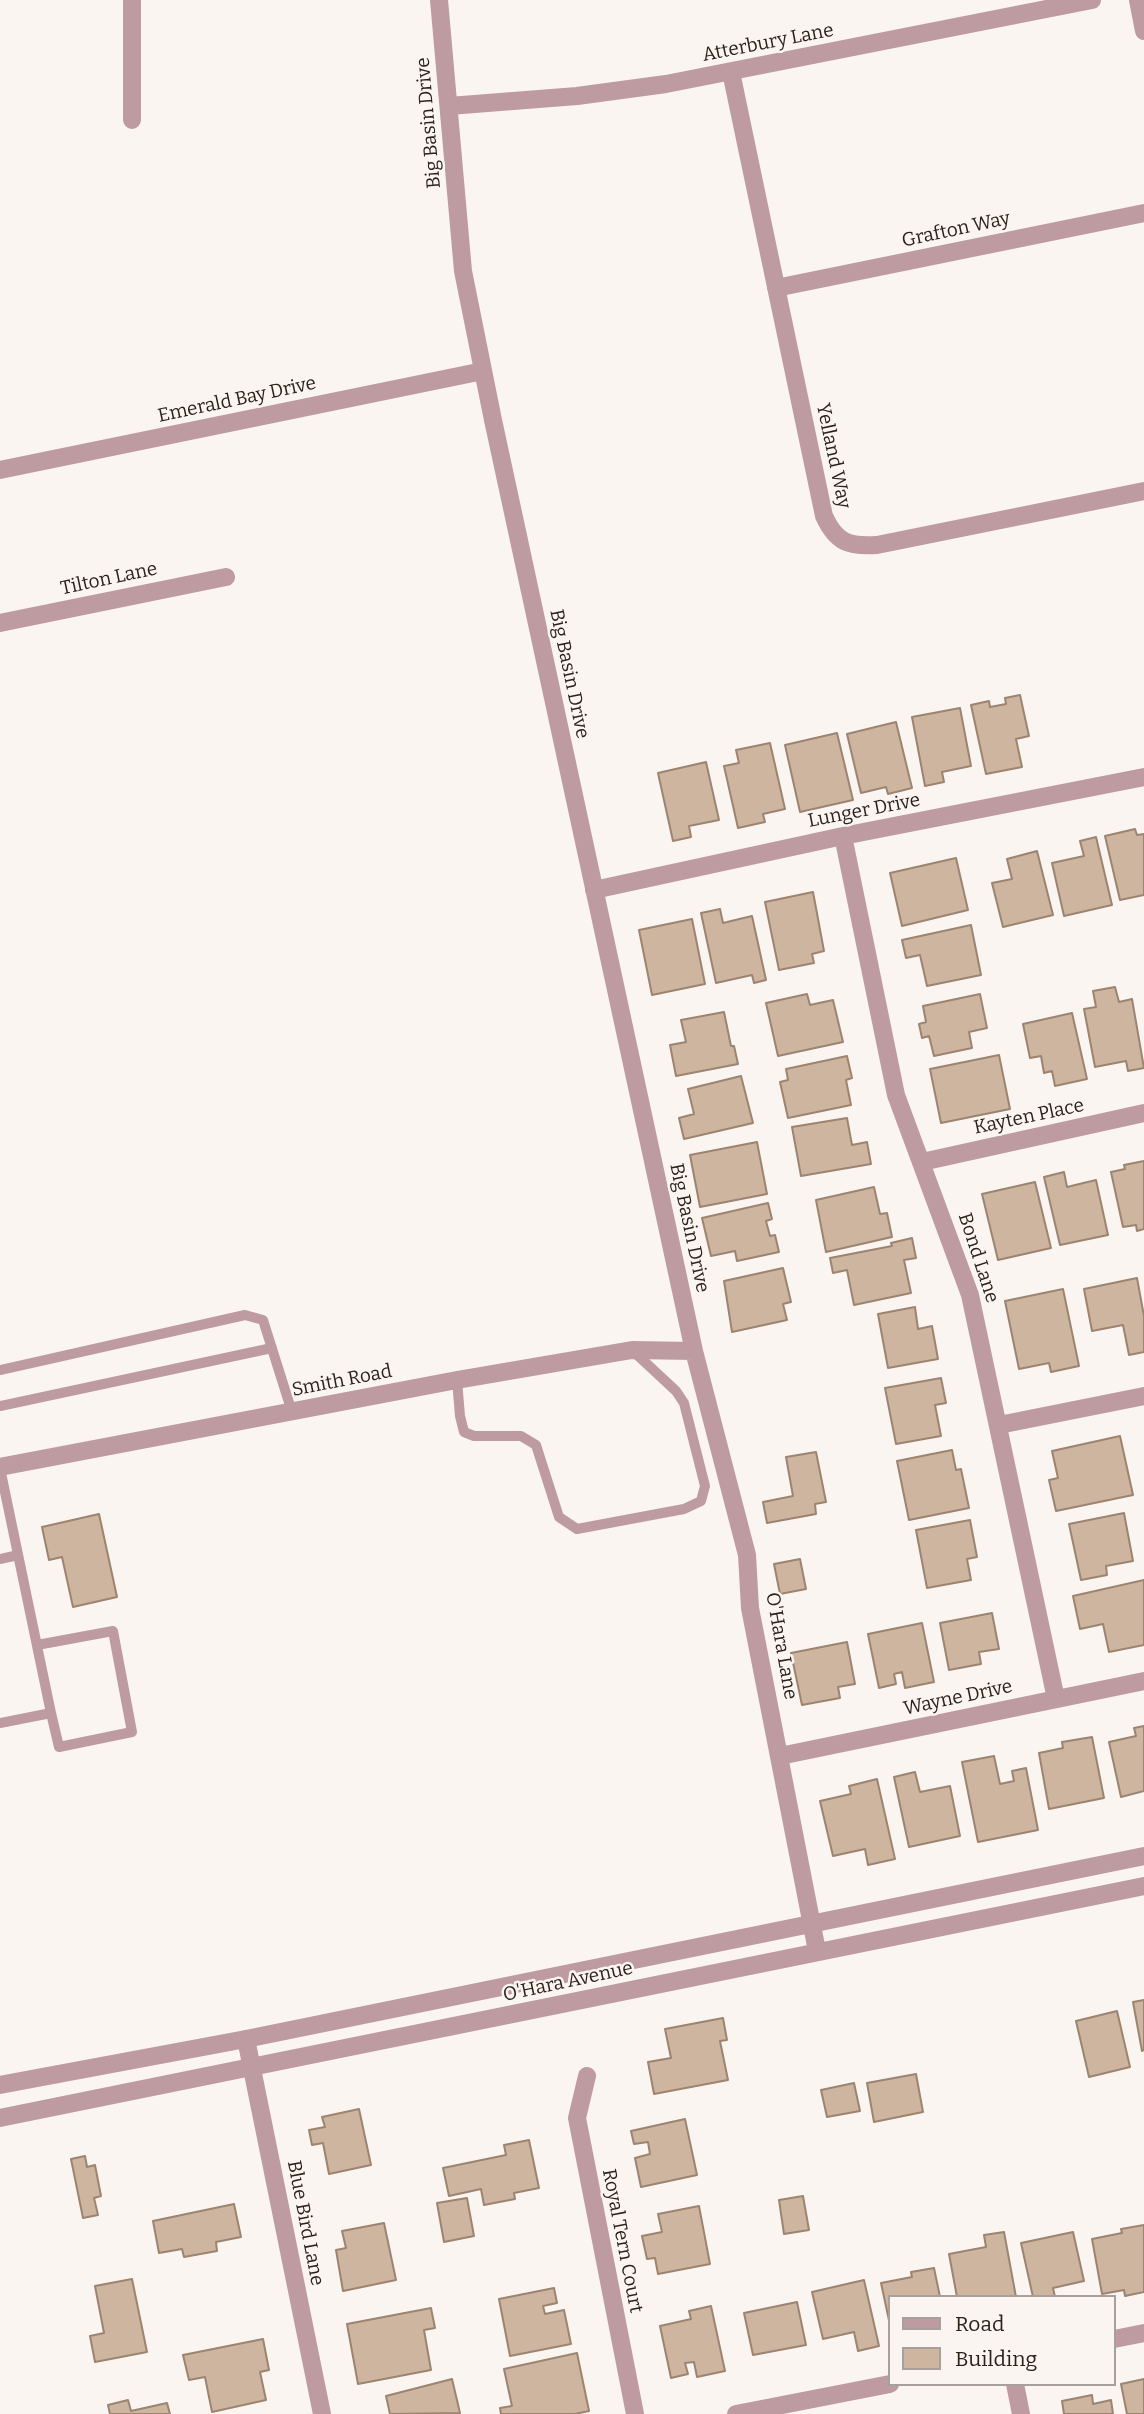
<!DOCTYPE html>
<style>
body{margin:0}
#map{position:relative;width:1144px;height:2414px;overflow:hidden;background:#fbf5f1;font-family:Bitter,serif}
canvas{display:block}
.legend{position:absolute;left:888px;top:2295px;width:228px;height:91px;box-sizing:border-box;background:#fbf5f1;border:2px solid #a8a19b;margin:0;padding:9px 12px;list-style:none;font-size:21px;color:#2b221a}
.legend li{display:flex;align-items:center;gap:14px;height:35px}
.legend b{width:35px;border:2px solid #a8a19b}
</style>
<div id="map">
<canvas width="1144" height="2414"></canvas>
<ul class="legend">
<li><b style="height:9px;background:#bd9ba1"></b>Road</li>
<li><b style="height:19px;background:#ceb5a0"></b>Building</li>
</ul>
</div>
<script>
const c = document.querySelector('canvas').getContext('2d');
c.lineJoin = 'round';
function fillPath(path, color) { c.fillStyle = color; c.fill(path, 'evenodd'); }
function strokePath(path, color, width, dash) { c.strokeStyle = color; c.lineWidth = width; c.lineCap = dash ? 'butt' : 'round'; c.setLineDash(dash || []); c.stroke(path); }
function label(font, color, halo, rows, align = 'center') {
  c.font = font + ' Bitter,serif'; c.lineWidth = 5; c.setLineDash([]); c.textBaseline = 'middle'; c.strokeStyle = halo; c.fillStyle = color; for (const [text, x, y, turn = 0] of rows) {
    c.save(); c.translate(x, y); c.rotate((+turn || 0) * Math.PI / 180); c.textAlign = isNaN(turn) ? turn : align; if (halo) c.strokeText(text, 0, 0); c.fillText(text, 0, 0); c.restore();
  }
}
const building = new Path2D(`
 M1020,695L1029,736L1016,739L1022,767L986,774L971,705L989,701L990,707L1006,704L1005,698Z
 M960,708L971,766L942,772L944,782L925,786L912,717Z
 M896,722L912,788L888,794L886,787L861,793L847,734Z
 M837,733L853,800L800,812L785,745Z
 M770,743L785,809L763,814L765,822L738,828L724,766L739,763L736,750Z
 M706,762L719,820L689,826L691,837L673,841L658,773Z
 M1135,829L1137,835L1144,834V895L1120,900L1105,836Z
 M1096,837L1112,905L1064,916L1052,863L1084,856L1080,841Z
 M1037,851L1053,915L1003,927L992,883L1012,879L1007,859Z
 M956,858L968,910L902,926L890,873Z
 M813,892L824,951L812,954L814,963L779,970L765,902Z
 M720,909L723,923L752,916L766,980L754,983L752,975L716,983L701,913Z
 M692,919L705,984L652,995L639,930Z
 M971,925L981,975L927,986L920,955L906,958L902,940Z
 M1115,987L1119,1002L1132,999L1144,1068L1128,1071L1126,1061L1095,1067L1084,1009L1096,1007L1093,991Z
 M807,994L810,1005L833,1000L843,1042L778,1056L766,1003Z
 M980,994L987,1028L969,1032L972,1048L934,1056L929,1036L922,1038L919,1024L926,1022L923,1006Z
 M724,1012L731,1046H734L738,1064L676,1076L670,1045L686,1042L681,1020Z
 M1072,1013L1087,1079L1055,1086L1052,1071L1044,1073L1041,1056L1030,1058L1023,1024Z
 M999,1055L1010,1109L941,1123L930,1069Z
 M847,1056L852,1078L846,1080L851,1105L788,1118L780,1082L788,1080L786,1069Z
 M741,1076L753,1123L684,1139L679,1118L694,1114L688,1089Z
 M847,1118L852,1145L867,1142L871,1164L801,1176L792,1127Z
 M757,1142L767,1194L700,1207L690,1155Z
 M1144,1161V1229L1137,1231L1136,1225L1123,1227L1111,1172L1125,1169L1124,1165Z
 M1064,1172L1067,1187L1096,1180L1108,1235L1060,1245L1044,1177Z
 M1035,1182L1051,1248L998,1260L982,1194Z
 M874,1187L880,1214L887,1213L892,1237L826,1252L816,1200Z
 M768,1203L772,1219L766,1221L770,1236L775,1235L779,1252L737,1261L735,1251L711,1256L702,1218Z
 M912,1238L916,1258L904,1260L911,1293L854,1305L847,1270L833,1273L830,1258L892,1246L891,1243Z
 M783,1268L791,1302L783,1304L787,1320L732,1332L724,1281Z
 M1137,1278L1144,1316V1352L1129,1355L1123,1325L1092,1331L1084,1289Z
 M1063,1289L1079,1366L1051,1372L1049,1363L1019,1369L1005,1301Z
 M915,1307L918,1329L932,1326L938,1359L888,1368L878,1314Z
 M941,1378L946,1403L935,1405L941,1436L896,1444L885,1388Z
 M1120,1436L1133,1495L1056,1511L1049,1480L1058,1478L1052,1451Z
 M952,1450L956,1470L961,1469L969,1508L909,1520L897,1461Z
 M816,1452L826,1502L815,1504L816,1514L767,1523L763,1502L793,1496L786,1457Z
 M1124,1513L1133,1561L1106,1566L1107,1575L1081,1580L1069,1524Z
 M99,1514L117,1597L73,1607L62,1557L49,1560L42,1527Z
 M970,1520L977,1557L967,1559L971,1580L927,1588L916,1530Z
 M800,1559L806,1589L780,1594L774,1564Z
 M1144,1580V1645L1109,1652L1103,1624L1080,1629L1073,1596Z
 M992,1613L999,1649L979,1652L981,1664L949,1670L940,1623Z
 M922,1623L934,1682L905,1688L902,1672L894,1674L896,1684L879,1688L868,1634Z
 M847,1642L855,1684L838,1687L840,1698L802,1705L791,1653Z
 M1144,1726V1791L1121,1797L1109,1742L1136,1736L1134,1728Z
 M1092,1737L1104,1798L1049,1809L1039,1753L1063,1748L1062,1742Z
 M994,1756L1000,1784L1014,1781L1012,1771L1026,1768L1038,1830L978,1842L962,1762Z
 M915,1772L920,1792L950,1786L960,1836L909,1847L894,1777Z
 M877,1779L895,1859L868,1865L865,1849L833,1856L820,1801L851,1794L849,1786Z
 M1144,2000V2050L1142,2051L1133,2002Z
 M1117,2011L1130,2067L1089,2077L1076,2021Z
 M723,2018L727,2040L720,2041L728,2080L654,2094L648,2062L671,2058L665,2029Z
 M916,2074L923,2112L874,2122L867,2083Z
 M854,2083L860,2111L827,2117L821,2090Z
 M359,2109L371,2165L329,2174L323,2143L312,2145L309,2130L325,2127L322,2117Z
 M685,2119L697,2175L641,2187L635,2158L650,2154L648,2142L634,2144L631,2131Z
 M529,2140L539,2188L514,2193L515,2199L484,2205L481,2189L449,2196L443,2168L506,2155L504,2145Z
 M85,2156L87,2167L95,2165L101,2196L94,2198L98,2215L83,2218L71,2159Z
 M803,2196L809,2230L784,2234L779,2200Z
 M467,2198L474,2236L444,2242L437,2203Z
 M234,2204L241,2237L216,2242L217,2251L184,2257L182,2249L159,2253L153,2221Z
 M699,2206L710,2264L658,2274L655,2258L647,2259L642,2236L662,2232L658,2214Z
 M384,2223L396,2280L343,2291L336,2250L346,2248L342,2231Z
 M1144,2225V2292L1125,2296L1124,2290L1102,2294L1092,2239L1122,2233L1121,2229Z
 M1004,2232L1016,2297H957L949,2254L986,2247L984,2235Z
 M1073,2232L1084,2281L1053,2288L1055,2297H1033L1021,2243Z
 M934,2268L940,2297H890V2325L881,2283L912,2277L911,2272Z
 M132,2279L147,2352L95,2362L90,2336L104,2333L95,2286Z
 M864,2280L879,2346L858,2351L854,2332L823,2339L812,2292Z
 M554,2288L557,2303L543,2306L545,2314L564,2310L571,2344L510,2356L499,2299Z
 M797,2302L806,2345L753,2355L744,2313Z
 M711,2306L725,2371L697,2377L694,2362L685,2363L688,2374L671,2378L660,2326L691,2319L689,2311Z
 M431,2308L435,2328L424,2330L431,2370L358,2384L347,2324Z
 M263,2339L269,2370L260,2372L266,2400L212,2412L205,2377L189,2380L183,2355Z
 M577,2353L589,2411L575,2414H501L500,2408L512,2406L504,2369Z
 M452,2379L460,2413L390,2414L386,2396Z
 M1144,2379V2414H1127L1121,2384Z
 M1092,2395L1093,2404L1111,2400L1113,2414H1064L1062,2401Z
 M128,2400L131,2411L167,2403L170,2414H110L108,2405Z`);
fillPath(building, '#ceb5a0');
strokePath(building, '#9c8470', 2);
strokePath(new Path2D(`
 M0,1370L245,1315L263,1320L292,1412
 M457,1380L460,1416L464,1432L474,1436H521L536,1445L559,1517L577,1529L684,1509L701,1501L705,1486L684,1403L676,1391L633,1351
 M0,1406L272,1348
 M0,1468L51,1713L0,1723
 M0,1559L18,1555
 M37,1645L113,1631L132,1732L59,1747L51,1713`), '#bd9ba1', 10);
strokePath(new Path2D(`
 M132,0V120
 M439,0L463,271L493,420L694,1351L747,1555L750,1608L817,1951
 M1138,0L1144,31
 M731,72L824,516C836,542 848,547 877,545L1144,491
 M449,106L577,96L666,84L1092,0
 M776,288L1144,213
 M0,470L483,371
 M0,623L226,577
 M843,836L896,1095L970,1295L1056,1699
 M594,890L843,836L1144,777
 M922,1162L1144,1113
 M999,1425L1144,1396
 M0,1467L457,1380L632,1350L694,1351
 M780,1756L1144,1681
 M246,2039L322,2414
 M587,2076L577,2118L635,2414
 M1114,2339L1144,2333
 M1015,2384L1021,2414
 M736,2414L890,2384`), '#bd9ba1', 18);
strokePath(new Path2D(`
 M0,2085L246,2039L1144,1856
 M0,2118L1144,1886`), '#bd9ba1', 18);
label('19px', '#2b221a', '#fbf5f1', [
 ["Atterbury Lane",768,43,-11],
 ["Big Basin Drive",429,123,-95],
 ["Grafton Way",956,230,-12],
 ["Emerald Bay Drive",237,400,-12],
 ["Yelland Way",833,456,78],
 ["Tilton Lane",109,579,-12],
 ["Big Basin Drive",569,674,78],
 ["Lunger Drive",864,811,-11],
 ["Kayten Place",1029,1117,-12],
 ["Big Basin Drive",689,1228,78],
 ["Bond Lane",978,1258,72],
 ["Smith Road",342,1381,-11],
 ["O'Hara Lane",781,1646,80],
 ["Wayne Drive",958,1698,-12],
 ["O'Hara Avenue",568,1982,-12],
 ["Blue Bird Lane",305,2223,79],
 ["Royal Tern Court",622,2241,79]
]);
</script>
